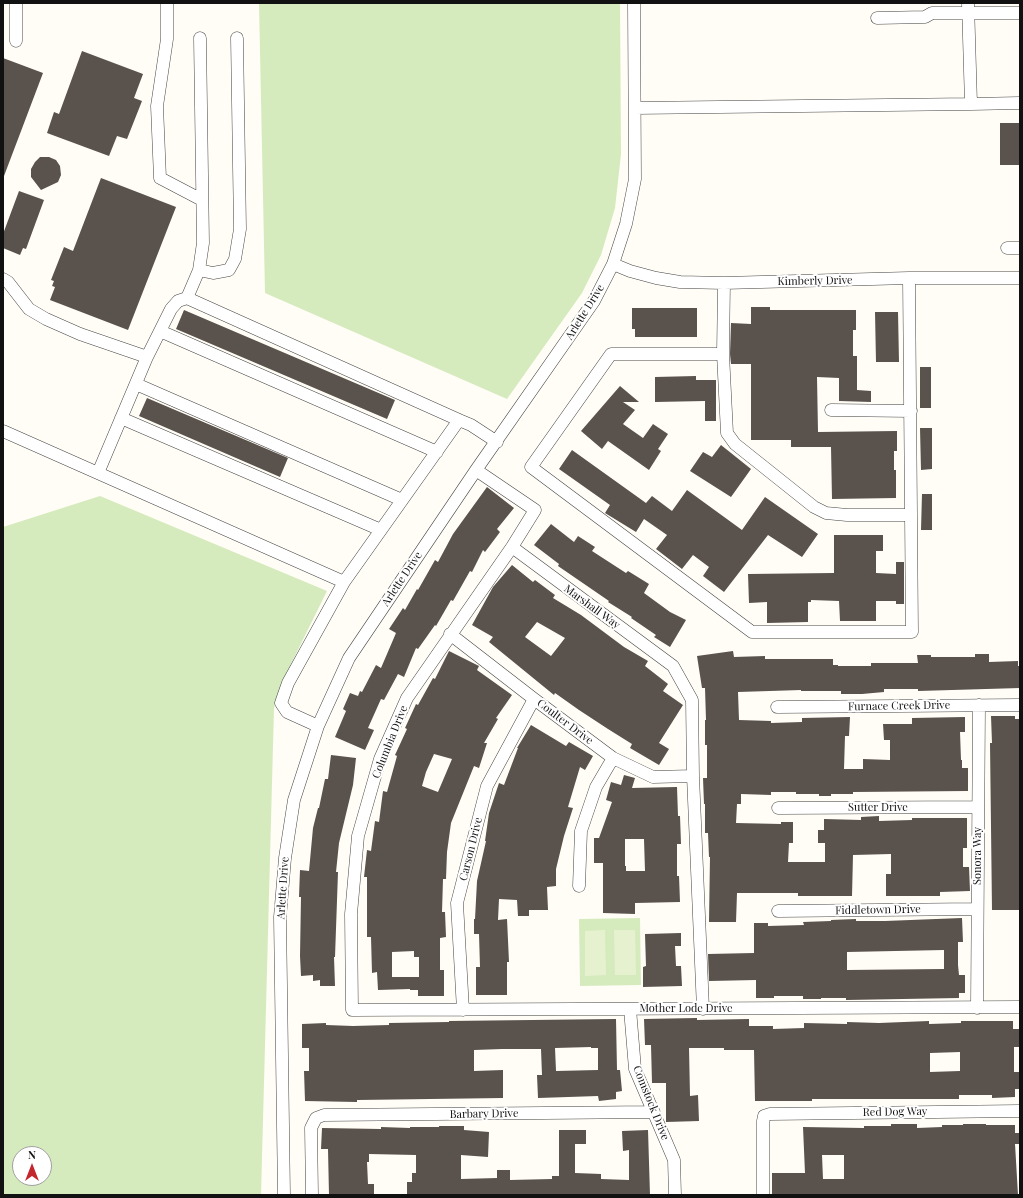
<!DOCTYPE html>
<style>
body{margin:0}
#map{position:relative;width:1023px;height:1198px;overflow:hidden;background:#fffdf5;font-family:"Playfair Display",serif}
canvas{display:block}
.frame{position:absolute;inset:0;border:4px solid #111;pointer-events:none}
.north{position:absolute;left:12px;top:1146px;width:40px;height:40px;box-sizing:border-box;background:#fff;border:1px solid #a0a0a0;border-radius:50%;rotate:0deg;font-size:11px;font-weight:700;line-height:16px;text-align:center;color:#111}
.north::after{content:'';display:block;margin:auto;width:14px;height:18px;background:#c4262e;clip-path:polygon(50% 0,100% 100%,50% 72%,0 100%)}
</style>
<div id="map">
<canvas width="1023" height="1198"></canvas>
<div class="frame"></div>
<div class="north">N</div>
</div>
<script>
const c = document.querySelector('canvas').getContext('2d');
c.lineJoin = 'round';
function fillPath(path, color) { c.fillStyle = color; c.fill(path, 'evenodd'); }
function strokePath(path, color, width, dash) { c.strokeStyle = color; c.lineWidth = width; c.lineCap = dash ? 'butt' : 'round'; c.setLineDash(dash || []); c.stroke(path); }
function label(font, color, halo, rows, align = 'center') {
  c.font = font + ' "Playfair Display",serif'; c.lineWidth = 4; c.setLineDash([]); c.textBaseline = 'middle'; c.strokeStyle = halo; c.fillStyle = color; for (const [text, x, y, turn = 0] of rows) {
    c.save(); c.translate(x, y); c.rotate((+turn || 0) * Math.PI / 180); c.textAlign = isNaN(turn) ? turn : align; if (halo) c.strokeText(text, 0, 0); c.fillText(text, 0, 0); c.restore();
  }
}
fillPath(new Path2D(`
 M259,3H620L621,154L615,208L601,255L582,293L507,399L265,293Z
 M100,496L327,591L284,678L274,708L261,1195H3V527ZM20,1154H44V1178H20Z
 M640,918L641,985L580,986L579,919Z`), '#d5ebbd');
fillPath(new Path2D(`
 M605,930L606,975L585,976V931Z
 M614,930H635L636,975H615Z`), '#e6f2cf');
fillPath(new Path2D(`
 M82,51L143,74L134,98L142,101L127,139L117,136L109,156L47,133L54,112L59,114Z
 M3,58L43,73L4,176H3Z
 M1000,123H1020V165H1000Z
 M40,157H49L56,160L60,166L61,175L58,182L41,190L31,177V169L35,162Z
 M101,178L176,207L128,330L50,300L55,287L52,286L54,281L51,280L64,247L73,251Z
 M19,191L44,200L26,249L23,248L20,255L3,248V234Z
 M751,307H770V310H856V330H853V356H857V390L871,391V402L839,401V378L817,377L818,432L897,431V451H894V470H896V498L832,499L831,447H791V440H751V364H731L730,354L731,323L751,324Z
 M632,308H697V337H635V329H632Z
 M184,310L395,400L387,419L176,329Z
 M875,312H898L899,362H876Z
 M920,367H931V408H920Z
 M696,376V380H716V421H705V401L655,402V377Z
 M620,386L639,402H623L635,410L623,424L643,438L653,424L668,434L658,449L661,451L649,470L608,441L602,449L581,431Z
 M147,398L288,458L280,477L139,416Z
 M920,428H932V469L921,470Z
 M721,445L751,469L731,497L690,471L703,452L712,457Z
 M572,450L646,503L652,496L672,511L687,490L742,530L765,497L818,534L802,557L768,535L724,592L703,576L709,567L693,555L682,569L656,549L667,535L644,519L636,532L605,513L610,505L559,469Z
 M487,487L514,508L497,529L500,532L485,552L483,550L472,572L470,571L453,601L451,600L436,626L435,625L418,649L416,648L404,677L398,674L384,700L381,699L368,728L374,730L365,750L335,737L346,711L343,709L350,693L358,696L360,691L362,692L376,665L381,668L396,633L389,629L403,608L405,610L417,589L418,590L435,560L438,562L453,534Z
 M922,494H932V530H921Z
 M551,524L574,542L578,536L595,547L592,551L626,573L628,571L649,584L644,593L670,612L686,620L670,647L654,637L656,635L631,618L632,617L608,602L609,601L558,566L559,564L534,545Z
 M834,535H883V551H876V573L896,574V562H904V604H896V601H876V621H840L839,601L811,600V602H808V622L767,623V602L749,603L748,574L834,573Z
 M512,565L533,582L535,580L555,595L553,598L581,615L624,647L648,661L645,666L668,684L663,691L683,705L659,743L669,749L659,765L630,748L632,744L608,729L579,710L555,693L554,695L489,642L493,637L472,625L493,587ZM537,622L565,638L551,656L525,637Z
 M449,651L479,666L477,670L512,695L496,718L498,719L484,743H487L479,768L474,766L451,823L447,852L446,879H443L442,912H445L446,937L440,938V970H444V996H418V990H410V989L378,990L377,972L372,973L371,937H367V877H364L367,850L371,851L375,821L379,822L383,791L387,792L397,756L395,755L407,729L405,728L416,704L418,705L433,678L435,679ZM434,754L452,759L438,792L422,786L426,772ZM414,951V957H419V977H392V952Z
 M733,651L734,657L765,656V659H833V665H838V666H871V663H918L917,655H931V657H975V654H989V662L1018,661V666H1020V688L918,691V689H884V692L862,694H841V691H801V690L738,692L739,720L771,721V723L802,722V718L850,717L849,736H845L844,769H863V759L890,760V740H884L883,724H912V718L965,717V732H960L961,760H962V768H968V791L853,792V794H831V796H819V794H796V792H771V795L741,794V804H737L736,823L781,824V822H793V843H789L788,862H825V843H818V830H824V819L861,820V817L879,816V821L912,820V818H967V848H963V867H969L970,891L940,892V896H886V874H891V854L853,855L852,896H798V893H737L736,922H709L710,857H709L708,833H705V804H704L703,778H707V745H705V720H706L705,688H702L697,656Z
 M991,716H1015V719H1020V910H992L990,743H992Z
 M531,725L566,746L569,742L593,756L585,770L580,767L568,807L573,808L564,836L556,869V886L547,887L548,910H529V916H518L517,900L499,899L498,920L507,919L509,962H507V995H476V967H480L479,934H474V919H475L477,881L486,841H485L489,813L499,783L504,785L518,748H517Z
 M331,755L356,758L353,785L339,843L336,872H338L335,957H334L335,986H320V980L313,981V975L301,976L300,956L301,897H299L300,870L309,871L313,828L318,808H319L325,779H328Z
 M624,775L635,778L632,788L677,787L678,816H680L681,844H677V876H679L680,902L635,903V914L603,913V863H594V838H599L612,802L606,800L611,782L621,785ZM625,839H644L645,871H626V866H625Z
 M962,918L963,942H958V965L959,975H965V993H959V998L846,1000V998H821V999H803V996H774V998H756V980L709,981L708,954L754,953V923H768V926L804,925L803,922L831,921V920L856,919V921H885ZM944,950V969L847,970V952Z
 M681,933V946H675L676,966H681L682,986L643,987V967L646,966L645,934Z
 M697,1018V1020L749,1019V1026H773V1029L804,1028V1023L847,1024V1022L879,1023L929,1021V1024L961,1023V1021H1013V1029H1020V1047H1014V1072H1020V1089H1015V1097L992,1098V1095H959V1099H812V1101H755L754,1050H724V1048H689L690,1096L698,1095L699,1121L666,1122V1083H652L651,1045H645L644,1019ZM960,1052V1071L930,1072V1053Z
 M616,1019L617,1070H620L622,1091L616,1092V1099L599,1101L598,1096L538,1098L537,1075H542L541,1049H502L474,1050V1071L503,1070V1098L357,1100V1102L305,1101L304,1071H309V1048H302V1024L326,1023V1025L353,1026L389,1025V1023L449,1022V1021ZM591,1047V1048H598V1070L556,1071L555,1048Z
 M891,1124H917V1128L942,1127V1125H963V1124H986V1125H1015V1133H1020V1144H1015L1018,1195H772V1173H805L803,1127L864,1128V1126H891ZM822,1155H844V1179H823Z
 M439,1126H464V1130L489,1132L488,1157L461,1155V1179L497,1178V1170H510V1180L552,1179V1176H559V1130H586V1144H575V1173L601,1174V1179L629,1180V1150L623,1151L622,1131L648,1130L650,1195H407V1182H412V1173H416V1155L369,1154V1162H367L368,1184H374V1195H329L328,1149H321L322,1128L381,1129V1127L410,1128V1127H439Z`), '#5a524d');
const minor = new Path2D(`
 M16,3V41
 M167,3V39L157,106L160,178L202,200
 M968,3L971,104L1020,103
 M877,18L925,17L932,13H1020
 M237,38L240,229L235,259L229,270L213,273L199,270L187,298L459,420
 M635,108L971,104
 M1007,248H1020
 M613,264L630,271L656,278L680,282L724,283L909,278H1020
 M199,270L203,243L200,38
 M3,279L8,282L29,309L46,319L80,334L147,357
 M724,283L723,354H611L531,467L752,632H912L909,278
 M160,331L437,452
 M723,354L727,433L735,444L814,507L826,513L847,515H911
 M136,384L402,500
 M831,410L911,411
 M121,418L381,530
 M3,431L344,582L288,683L281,703L287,712L318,726
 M476,470L535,510L512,547L407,698L380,759L358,836L351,914L352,1010L1020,1007
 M98,473L147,357L171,309L178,301L187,298
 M512,547L673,666L692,700L693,776L703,1009
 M344,582L459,420L471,425L497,442
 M450,634L534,699L613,758L653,777L693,776
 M777,707L1020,705
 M778,808L978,807
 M579,886L581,831L596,787L613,758
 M778,911L977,909
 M977,1008L979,705
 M630,1009L635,1069L674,1160L675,1195
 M463,1010L457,903L487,786L534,699
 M284,1195L280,917L285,858L294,800L318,726L349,658L476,470L594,301L613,264L626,224L635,179L634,3
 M312,1195L311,1128L316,1118L324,1115L654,1112
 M763,1195V1121L764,1116L770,1114L1020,1111`);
strokePath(minor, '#444', 13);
strokePath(minor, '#fff', 12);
label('11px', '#111', '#fff', [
 ["Kimberly Drive",815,281,-1],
 ["Arlette Drive",585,312,-58],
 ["Arlette Drive",402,579,-56],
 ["Marshall Way",592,607,36],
 ["Furnace Creek Drive",899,706,-1],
 ["Coulter Drive",565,722,37],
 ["Columbia Drive",390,742,-68],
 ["Sutter Drive",878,808],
 ["Carson Drive",471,849,-76],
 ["Sonora Way",978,856,-90],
 ["Arlette Drive",283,888,-86],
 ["Fiddletown Drive",878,910,-1],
 ["Mother Lode Drive",686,1009],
 ["Comstock Drive",651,1103,68],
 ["Red Dog Way",895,1112,-1],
 ["Barbary Drive",484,1114,-1]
]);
</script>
